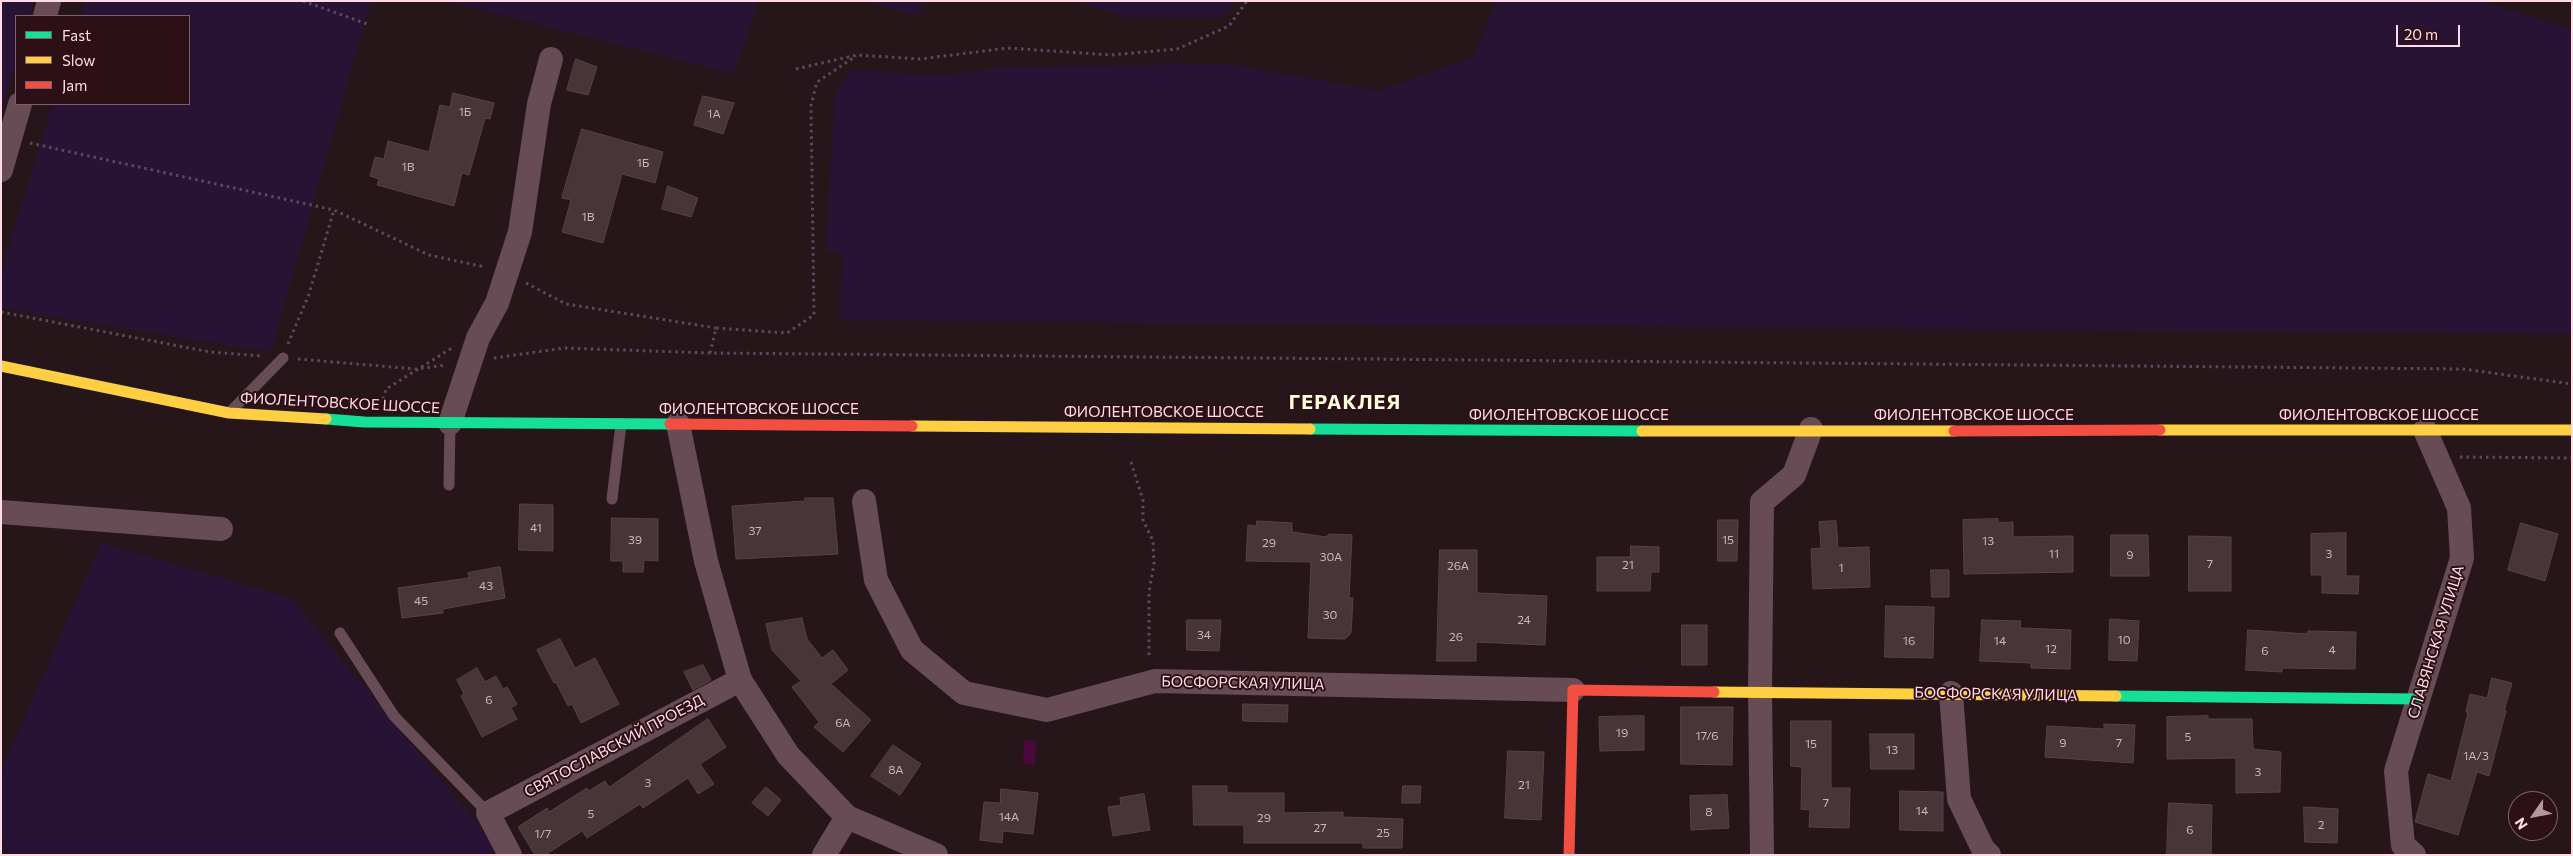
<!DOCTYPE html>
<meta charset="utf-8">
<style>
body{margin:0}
#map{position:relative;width:2573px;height:856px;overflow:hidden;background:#26161a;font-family:Commissioner,sans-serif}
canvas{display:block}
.frame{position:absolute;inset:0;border:2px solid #ffdce5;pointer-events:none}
.legend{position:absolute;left:15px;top:15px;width:175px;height:90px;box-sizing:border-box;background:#2d0f16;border:1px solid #816169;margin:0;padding:6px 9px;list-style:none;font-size:15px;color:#ffdce5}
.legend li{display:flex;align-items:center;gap:10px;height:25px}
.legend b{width:25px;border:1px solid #816169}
.north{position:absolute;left:2508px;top:791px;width:50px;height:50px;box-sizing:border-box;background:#2d0f16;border:1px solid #816169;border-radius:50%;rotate:237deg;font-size:14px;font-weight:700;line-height:20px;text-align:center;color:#ffdce5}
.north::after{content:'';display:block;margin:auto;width:18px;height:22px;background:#b3979e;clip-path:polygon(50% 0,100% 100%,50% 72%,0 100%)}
.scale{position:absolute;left:2396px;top:25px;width:64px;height:22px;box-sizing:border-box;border:2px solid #ffdce5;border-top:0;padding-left:6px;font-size:15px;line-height:18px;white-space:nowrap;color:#ffdce5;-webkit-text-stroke:4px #2d0f16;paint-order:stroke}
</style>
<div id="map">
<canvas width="2573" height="856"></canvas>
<div class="frame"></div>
<ul class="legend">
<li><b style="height:6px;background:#16e098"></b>Fast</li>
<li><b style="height:6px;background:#ffcf43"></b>Slow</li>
<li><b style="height:6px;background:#f24e42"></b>Jam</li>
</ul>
<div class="north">N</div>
<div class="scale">20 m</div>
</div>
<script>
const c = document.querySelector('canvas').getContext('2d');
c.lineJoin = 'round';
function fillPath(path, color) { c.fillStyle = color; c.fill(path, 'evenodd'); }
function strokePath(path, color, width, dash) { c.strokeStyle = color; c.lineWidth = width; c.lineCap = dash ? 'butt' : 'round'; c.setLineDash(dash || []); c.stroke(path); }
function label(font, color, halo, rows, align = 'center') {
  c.font = font + ' Commissioner,sans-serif'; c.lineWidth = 4; c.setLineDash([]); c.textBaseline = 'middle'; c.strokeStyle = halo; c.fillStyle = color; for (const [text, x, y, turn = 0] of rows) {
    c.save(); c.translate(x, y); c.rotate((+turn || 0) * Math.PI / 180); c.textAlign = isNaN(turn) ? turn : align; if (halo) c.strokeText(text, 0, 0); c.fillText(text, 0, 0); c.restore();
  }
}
fillPath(new Path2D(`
 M1,1H34L29,16H16V62L1,114Z
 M85,1H371L271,352L1,308V270L53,104H189V16H81Z
 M448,1H759L734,74Z
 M864,1H925L918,16Z
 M1077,1H1237L1221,18L1125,17Z
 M1497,1H2480L2572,29V334L839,320L843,253L826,252L835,91L852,69L933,76L1006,67L1229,64L1379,91L1474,57Z
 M101,543L291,598L490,839L494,855H11L1,842V772Z`), '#281334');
fillPath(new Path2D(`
 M1024,740L1036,741L1035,765L1023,764Z`), '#4b083a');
const building = new Path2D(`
 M576,59L597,67L588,95L567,90Z
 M453,93L494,103L490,119L485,118L469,175L462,173L454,206L377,185L379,179L370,176L375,157L384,159L388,141L429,152L440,105L450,107Z
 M703,96L734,103L723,134L694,125Z
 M582,129L663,152L655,183L622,174L603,243L562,232L571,200L562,198Z
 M668,186L698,198L691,217L662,209Z
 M805,498H833L838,554L736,559L732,506L805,501Z
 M520,504L553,505V551L519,550Z
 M612,518L658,519V561L644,560L643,572H623V561H611Z
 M1998,519V523L2013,522V537L2073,536V572L1964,574L1963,520Z
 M1718,520H1738L1737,561H1718Z
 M1257,521L1292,523V532L1326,537L1329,534L1352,535L1349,598H1353L1351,633L1345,639L1308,638L1311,562L1246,561L1248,525L1256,526Z
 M1836,521L1838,548L1869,547L1870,587L1813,589L1811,549L1821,548L1819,522Z
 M2521,523L2558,534L2545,581L2508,570Z
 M2346,533V576H2359L2358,594L2322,593V575H2311V534Z
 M2111,535H2148L2149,576H2111Z
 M2189,536L2231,537V591H2189Z
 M1631,546L1659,547V572H1651L1650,591H1597V557H1630Z
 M1440,550H1477V593L1547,596L1545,645L1476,642V661H1437Z
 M500,567L505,598L443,609V613L402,618L398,588L469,578L468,573Z
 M1931,570H1949V597H1932Z
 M1886,606L1934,607L1933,658L1885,657Z
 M802,618L807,639L822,658L833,650L848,670L831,684L871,720L843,752L814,727L819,722L792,687L801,681L772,650L766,624Z
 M2110,619L2139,621L2137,661L2109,660Z
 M1187,620H1221L1219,651L1187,650Z
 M1982,620L2021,621L2020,628L2071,630L2070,669L2031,668V663L1980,661Z
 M1682,625H1707V665H1682Z
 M2248,630L2308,634V631L2356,632L2355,669L2282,668V672L2246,670Z
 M560,639L575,668L595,658L619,704L581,723L572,704L568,706L556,682L554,683L537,650Z
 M703,665L711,680L693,690L684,672Z
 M477,668L485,682L496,676L503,689L507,687L517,704L511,708L517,719L482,737L461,696L464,694L457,680Z
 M2492,678L2512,683L2504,711H2506L2489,776L2477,772L2458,835L2415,822L2428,774L2451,781L2468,713L2466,712L2470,694L2487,698Z
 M1243,704L1288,705L1287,722L1243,721Z
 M1681,707H1733L1732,765L1681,764Z
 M1644,716V750L1600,751L1599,717Z
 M2208,716V719H2252L2253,749L2281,752L2280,792L2236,793V758L2167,759V717Z
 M708,719L726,747L700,764L714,784L698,794L688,778L643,808L640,804L587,838L582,831L545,855H535L518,827L547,808L549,812L587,788L589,791L605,781L609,787Z
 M1791,721H1831V788H1850L1849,828L1809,827L1810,810L1801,809L1802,767L1791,766Z
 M2104,724L2135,725L2133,763L2045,757L2047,726L2104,729Z
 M1870,734H1914V769H1871Z
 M893,745L921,764L900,795L871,776Z
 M1508,751L1544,752L1541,820L1505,818Z
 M1193,786H1227V793H1284V813L1343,812V817L1403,819L1402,848H1363V843H1244V825H1194Z
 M1403,786H1421L1420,803H1402Z
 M766,787L781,800L768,816L752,803Z
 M1001,789L1038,793L1033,834L1003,831L1002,843L980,840L984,802L1000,803Z
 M1900,791L1943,792V831L1900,830Z
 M1144,794L1150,830L1113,836L1108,807L1121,805L1120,798Z
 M1727,795L1729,828L1691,830L1690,796Z
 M2169,803L2212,805L2211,855H2167Z
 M2304,807L2338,809L2337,843L2305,842Z`);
fillPath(building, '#473539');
strokePath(building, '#594147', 1);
strokePath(new Path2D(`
 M303,1L370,25
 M796,69L857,55L920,59L1008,48L1111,55L1177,49L1229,26L1247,1
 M30,143L334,210L429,255L485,267
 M526,283L566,304L716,328
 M1,312L210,352L262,356
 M288,344L309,294L334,210
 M710,353L716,328L787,333L814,315L811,105L817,82L856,56
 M494,358L564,348L710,353L2463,369L2572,384
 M298,359L416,369L446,365
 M383,399L386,389L452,348
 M2460,457L2572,458
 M1131,462L1143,500V520L1153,541L1154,564L1149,592V659`), '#62465f', 3, [2.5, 4]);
strokePath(new Path2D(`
 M232,410L283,358
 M449,485L450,423
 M612,499L621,424
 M340,633L394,716L488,813`), '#674b55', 11);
strokePath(new Path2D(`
 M45,16L49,1
 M1,170L20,104
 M450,423L478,338L497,303L520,232L539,104L551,59
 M678,424L706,561L740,680L788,755L847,817L936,855
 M864,501L876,580L912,650L964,693L1047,710L1155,681L1573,690
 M1,512L221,529
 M1951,693L1959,799L1983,849L1989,855
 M510,855L488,813L740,680
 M824,855L847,817
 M1762,855L1760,691L1762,502L1794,475L1811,429
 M2414,855L2403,845L2396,771L2462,558L2459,508L2425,430`), '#674b55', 24);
strokePath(new Path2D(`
 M326,419L364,422L670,424
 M1310,429L1642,431
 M2116,696L2418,699`), '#16e098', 11);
strokePath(new Path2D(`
 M1,366L229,413L326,419
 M912,426L1310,429
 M2160,430H2572
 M1642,431H1954
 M1714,692L2116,696`), '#ffcf43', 11);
strokePath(new Path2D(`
 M670,424L912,426
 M1954,431L2160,430
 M1569,855L1573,690L1714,692`), '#f24e42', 11);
label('12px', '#d1b2ba', null, [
 ["1Б",465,112],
 ["1А",714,114],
 ["1Б",643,163],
 ["1В",408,167],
 ["1В",588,217],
 ["41",536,528],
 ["37",755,531],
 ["39",635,540],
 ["15",1728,540],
 ["13",1988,541],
 ["29",1269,543],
 ["11",2054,554],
 ["3",2329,554],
 ["9",2130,555],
 ["30А",1331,557],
 ["7",2210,564],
 ["21",1628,565],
 ["26А",1458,566],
 ["1",1841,568],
 ["43",486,586],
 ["45",421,601],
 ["30",1330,615],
 ["24",1524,620],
 ["34",1204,635],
 ["26",1456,637],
 ["10",2124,640],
 ["16",1909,641],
 ["14",2000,641],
 ["12",2051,649],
 ["4",2332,650],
 ["6",2265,651],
 ["6",489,700],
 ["6А",843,723],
 ["19",1622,733],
 ["17/6",1707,736],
 ["5",2188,737],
 ["9",2063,743],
 ["7",2119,743],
 ["15",1811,744],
 ["13",1892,750],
 ["1А/3",2476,756],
 ["8А",896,770],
 ["3",2258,772],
 ["3",648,783],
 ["21",1524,785],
 ["7",1826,803],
 ["14",1922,811],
 ["8",1709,812],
 ["5",591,814],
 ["14А",1009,817],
 ["29",1264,818],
 ["2",2321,825],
 ["27",1320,828],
 ["6",2190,830],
 ["25",1383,833],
 ["1/7",543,834]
]);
label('15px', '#ffdce5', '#2d0f16', [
 ["ФИОЛЕНТОВСКОЕ ШОССЕ",340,403,3],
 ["ФИОЛЕНТОВСКОЕ ШОССЕ",759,409],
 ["ФИОЛЕНТОВСКОЕ ШОССЕ",1164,412],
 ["ФИОЛЕНТОВСКОЕ ШОССЕ",1569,415],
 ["ФИОЛЕНТОВСКОЕ ШОССЕ",1974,415],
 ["ФИОЛЕНТОВСКОЕ ШОССЕ",2379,415],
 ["СЛАВЯНСКАЯ УЛИЦА",2436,642,-73],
 ["БОСФОРСКАЯ УЛИЦА",1243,683,1],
 ["БОСФОРСКАЯ УЛИЦА",1996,694,1],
 ["СВЯТОСЛАВСКИЙ ПРОЕЗД",614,746,-28]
]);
c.letterSpacing = '1px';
label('bold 20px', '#fffede', '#2d0f16', [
 ["ГЕРАКЛЕЯ",1345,402]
]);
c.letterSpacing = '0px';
</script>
